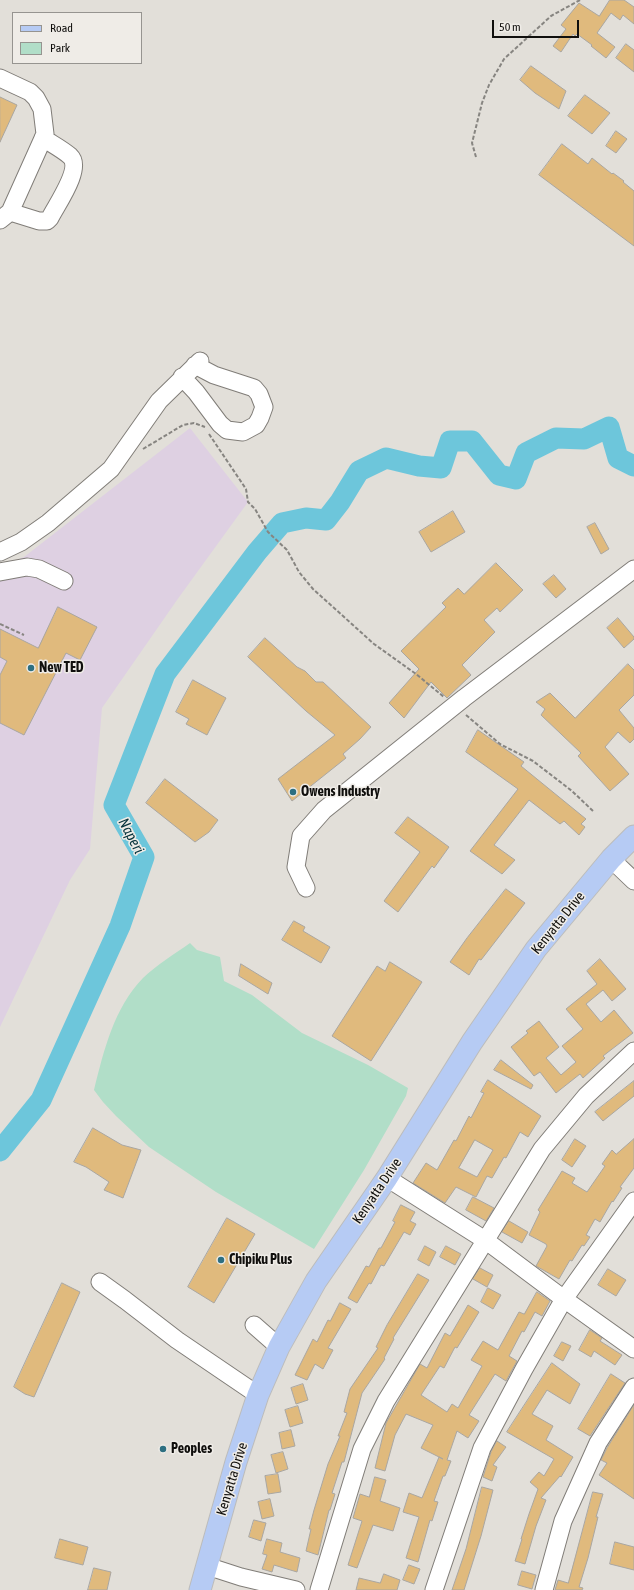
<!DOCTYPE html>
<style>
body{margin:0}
#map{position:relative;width:634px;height:1590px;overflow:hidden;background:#e2dfd9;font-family:"Asap Condensed",sans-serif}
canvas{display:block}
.legend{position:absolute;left:12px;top:12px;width:130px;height:52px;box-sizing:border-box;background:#efece7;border:1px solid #969490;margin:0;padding:5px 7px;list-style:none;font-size:12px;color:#100f0d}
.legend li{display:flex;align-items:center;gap:8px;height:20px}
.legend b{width:20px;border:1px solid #969490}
.scale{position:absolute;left:492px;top:20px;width:87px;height:18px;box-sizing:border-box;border:2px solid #100f0d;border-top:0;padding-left:5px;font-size:12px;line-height:14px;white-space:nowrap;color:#100f0d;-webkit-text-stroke:3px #efece7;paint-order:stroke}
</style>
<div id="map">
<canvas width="634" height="1590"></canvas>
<ul class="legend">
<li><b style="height:5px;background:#b6cbf4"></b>Road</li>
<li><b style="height:11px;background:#b1dec8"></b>Park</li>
</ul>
<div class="scale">50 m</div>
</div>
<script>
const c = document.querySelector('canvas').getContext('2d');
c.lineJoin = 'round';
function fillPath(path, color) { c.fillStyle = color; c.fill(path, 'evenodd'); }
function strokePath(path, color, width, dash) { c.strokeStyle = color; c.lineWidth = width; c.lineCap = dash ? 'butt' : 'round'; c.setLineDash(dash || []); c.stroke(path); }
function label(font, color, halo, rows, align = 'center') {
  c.font = font + ' "Asap Condensed",sans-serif'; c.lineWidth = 3; c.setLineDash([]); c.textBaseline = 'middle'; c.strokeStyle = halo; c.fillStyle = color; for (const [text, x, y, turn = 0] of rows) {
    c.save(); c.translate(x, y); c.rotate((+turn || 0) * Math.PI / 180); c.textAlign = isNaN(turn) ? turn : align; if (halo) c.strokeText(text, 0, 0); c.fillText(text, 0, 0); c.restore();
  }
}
fillPath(new Path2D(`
 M190,428L248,502L177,600L102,708L90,849L70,880L0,1027V566L24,557Z`), '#ded0e2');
fillPath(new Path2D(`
 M190,943L197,950L220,957L224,981L252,995L302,1033L368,1065L408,1088L406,1096L364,1170L314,1249L216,1192L149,1147L116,1116L103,1102L94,1090C104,1050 114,1008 143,978C155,966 176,953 190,943Z`), '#b1dec8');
strokePath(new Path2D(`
 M0,1151L41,1100L120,926L144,857L114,805L165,674L257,552L282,523L306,518L326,520L340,502L359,471L386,458L419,466L441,468L450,441H472L499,475L516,479L526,453L556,438L584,439L609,427L618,458L634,466`), '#6dc6db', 21);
const building = new Path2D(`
 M610,0H624L634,7V24L623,15L620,20L611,13L597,33L615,47L606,58L591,46L592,45L577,34L575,36L573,34L561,52L553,46L566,29L561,25L579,3L599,16Z
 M626,44L634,50V72L616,58Z
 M531,66L566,91L559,109L535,93L520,80Z
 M585,95L610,113L592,134L568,116Z
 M0,97L17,105L0,142Z
 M616,131L627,139L616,153L606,146Z
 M562,144L588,164L592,158L612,174L613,173L624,181L623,182L634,191V246L539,175Z
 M453,511L465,532L431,552L419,532Z
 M595,523L609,549L601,554L587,527Z
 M496,563L523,590L500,612L497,608L484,620L495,632L462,665L471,675L447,698L431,682L404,718L389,703L419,669L401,651L446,607L442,603L458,588L464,594Z
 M554,575L566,589L556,598L543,584Z
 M58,607L97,627L80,660L66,653L24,735L0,723V675L7,661L0,657V629L38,648Z
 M618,618L634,637V639L624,648L607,628Z
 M265,638L297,667L305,671L316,682H323L371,727L360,739L343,754L346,758L292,801L278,779L335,735L306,711L248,657Z
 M628,664L634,670V695L619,710L634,728V739L630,743L618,732L605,747L629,774L610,791L578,756L581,753L541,715L545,709L536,702L550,693L575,718Z
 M193,680L226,698L207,735L186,724L189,719L176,712Z
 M478,730L524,762L521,766L586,819L581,824L585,827L579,835L564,821L560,824L529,800L494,845L515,860L502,874L470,851L518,789L466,752Z
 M165,779L218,820L209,832L195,842L146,803Z
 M408,817L449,847L434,868L432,866L398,912L384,901L420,852L395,833Z
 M506,889L525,903L481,960L479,959L469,975L450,962L467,938Z
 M294,921L305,927L303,931L330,947L321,963L282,940Z
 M600,959L626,989L612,1001L603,990L586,1004L601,1022L614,1010L633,1033L603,1056L605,1058L583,1078L580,1074L556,1093L540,1072L534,1076L511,1047L528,1033L526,1031L539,1021L559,1047L546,1058L561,1075L576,1062L562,1046L583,1029L566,1009L597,984L587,971Z
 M390,962L422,982L371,1061L332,1036L377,966L385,971Z
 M241,964L272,983L268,994L239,976Z
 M501,1060L533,1085L531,1089L494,1070Z
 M488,1080L541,1116L528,1137L520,1132L506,1158L504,1157L492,1178L487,1176L476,1197L456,1187L445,1203L413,1183L426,1163L437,1170L454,1140L456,1141L469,1116L471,1118L484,1093L481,1092ZM475,1140L493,1150L477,1177L459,1168Z
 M634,1081V1096L603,1121L595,1112Z
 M93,1128L122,1145L141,1150L123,1198L104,1190L109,1182L86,1167L74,1162Z
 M575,1139L586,1146L572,1167L562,1160Z
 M634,1139V1168L620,1187L622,1188L613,1202L612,1201L600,1222L595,1219L586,1235L590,1237L584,1246L582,1245L572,1261L570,1260L559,1279L536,1266L547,1246L546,1244L529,1235L540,1212L538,1210L562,1171L575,1178L572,1183L587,1192L605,1166L602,1164L612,1150L616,1154Z
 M473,1197L494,1208L486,1221L466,1210Z
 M401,1205L415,1212L410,1221L416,1224L410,1235L404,1232L384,1266L381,1265L371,1284L369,1283L357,1303L348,1298L366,1266L369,1267L379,1248H381L395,1222L393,1221Z
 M227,1218L255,1234L214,1303L188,1287Z
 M509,1221L528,1232L522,1243L502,1232Z
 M425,1246L436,1252L429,1266L418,1260Z
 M446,1246L461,1254L455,1265L440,1257Z
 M480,1268L493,1275L487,1287L473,1279Z
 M608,1269L626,1280L616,1296L598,1285Z
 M418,1274L429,1280L393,1338L394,1339L384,1358L385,1359L362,1393L344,1462H342L332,1493L335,1494L330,1510H329L318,1555L306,1551L311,1529H309L314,1510L328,1464L340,1436H338L347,1413L344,1412L350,1389L378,1348L376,1347L387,1325Z
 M62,1283L80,1292L34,1397L25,1394L14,1387Z
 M488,1288L501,1295L493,1309L481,1302Z
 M537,1292L550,1301L542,1316L535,1312L524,1332L522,1331L509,1356L517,1361L506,1381L495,1374L469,1415L479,1421L468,1438L457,1431L447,1460L451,1461L445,1476H443L434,1501L438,1502L432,1521L430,1520L418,1562L406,1558L419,1517L403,1512L409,1493L422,1498L439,1457L443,1459L421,1448L433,1425L406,1414L395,1435L385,1471L375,1468L386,1423L420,1364L427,1368L445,1333L450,1336L468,1305L479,1312L457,1348L455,1347L444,1368L440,1366L421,1395L447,1412L452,1404L458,1408L482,1366L471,1360L483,1341L498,1350L519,1312L524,1314Z
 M340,1303L351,1309L328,1348L333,1350L323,1369L315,1364L307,1380L295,1375L313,1339L317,1342L328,1320L330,1321Z
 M590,1330L602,1338L600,1341L622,1355L615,1365L594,1351L591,1357L579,1350Z
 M562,1342L571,1346L563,1361L554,1356Z
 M552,1363L580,1384L570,1404L547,1390L532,1414L553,1426L546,1440L573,1457L561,1477L560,1476L541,1498L546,1500L536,1526L525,1564L515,1561L522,1539H521L529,1514L538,1489L530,1482L539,1472L544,1476L554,1459L507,1432Z
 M611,1374L625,1383L590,1436L578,1429Z
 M303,1384L308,1400L296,1404L291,1388Z
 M634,1405V1499L599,1475L607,1463L601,1460L607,1448Z
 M298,1406L303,1423L290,1427L285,1410Z
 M291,1430L295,1446L282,1449L279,1433Z
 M497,1441L506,1447L493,1465L497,1467L492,1481L483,1477L491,1452Z
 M283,1452L288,1469L276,1473L271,1455Z
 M278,1474L281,1492L268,1494L265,1476Z
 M375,1477L386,1480L380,1501L400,1508L393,1531L373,1525L357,1568L348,1565L362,1521L353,1518L360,1494L369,1497Z
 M482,1487L493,1490L481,1536L464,1590H452L466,1549Z
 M593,1492L603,1494L596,1517H598L588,1558L579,1587L583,1588L582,1590H555L558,1580L568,1583Z
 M270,1499L274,1516L262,1519L258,1502Z
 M254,1520L266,1523L261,1541L249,1537Z
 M60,1539L88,1547L83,1565L55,1558Z
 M267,1539L282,1543L280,1552L300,1558L297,1572L274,1565L272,1572L262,1569L267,1555L263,1554Z
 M615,1542L634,1547V1570L610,1564Z
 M409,1565L420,1569L414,1584L403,1580Z
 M94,1568L111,1572L107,1590H88Z
 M522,1571L536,1575L532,1589L518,1585Z
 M384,1574L400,1580L397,1590H356L359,1578L380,1583Z`);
fillPath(building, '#e0ba7d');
strokePath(building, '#a9a6a1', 1);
const minor = new Path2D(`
 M0,78L30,92L36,98L42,109L45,134L10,212L0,220
 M10,212L39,221H47L50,218C57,204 83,168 70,156C62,149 52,144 43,138
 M182,377L196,392L220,424L227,430L243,432L256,425L260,418L264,407L259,394L254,388L214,375L195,365
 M0,552L21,542L48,523L111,469L159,401L200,361
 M0,572L27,567L39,569L64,581
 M611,859L634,881
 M306,888L296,867L301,836L324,810L464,698L634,569
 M387,1178L485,1240L564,1299L634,1349
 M100,1282L125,1300L177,1340L258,1395
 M254,1325L279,1347
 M207,1566L241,1577L296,1590
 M319,1590L362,1449L386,1401L542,1149L586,1096L634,1051
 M434,1590L482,1448L524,1369L564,1299L634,1201
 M544,1590L563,1521L598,1443L634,1387`);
const major = new Path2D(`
 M200,1590L236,1462L258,1395L279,1347L316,1281L387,1178L472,1042L536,949L611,859L634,836`);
strokePath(minor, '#807d78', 19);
strokePath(major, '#bcbcbb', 23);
strokePath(new Path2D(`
 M476,157L472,143L482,103L489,85L504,59L551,16L580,0
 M209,434L246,489L248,502L255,509L268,532L287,550L299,572L313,589L374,644L416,674L444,697
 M143,449L183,425L194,423L205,427
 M0,624L24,635
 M466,715L500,744L533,761L572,791L593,811`), '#878581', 2, [4, 2]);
strokePath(minor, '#fff', 17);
strokePath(major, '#b6cbf4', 21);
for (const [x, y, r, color] of [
 [31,668,4,"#2d6f81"],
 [293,792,4,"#2d6f81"],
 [221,1260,4,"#2d6f81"],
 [163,1449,4,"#2d6f81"]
]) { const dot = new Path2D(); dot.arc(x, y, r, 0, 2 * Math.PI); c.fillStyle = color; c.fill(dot); strokePath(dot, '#efece7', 1.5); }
label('bold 14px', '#100f0d', '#efece7', [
 ["New TED",39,668],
 ["Owens Industry",301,792],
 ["Chipiku Plus",229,1260],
 ["Peoples",171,1449]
], 'left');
label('14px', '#100f0d', '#efece7', [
 ["Kenyatta Drive",558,923,-51],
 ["Kenyatta Drive",377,1191,-56],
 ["Kenyatta Drive",232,1479,-73]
]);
label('italic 15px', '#09353e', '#efece7', [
 ["Naperi",131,836,62]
]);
</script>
